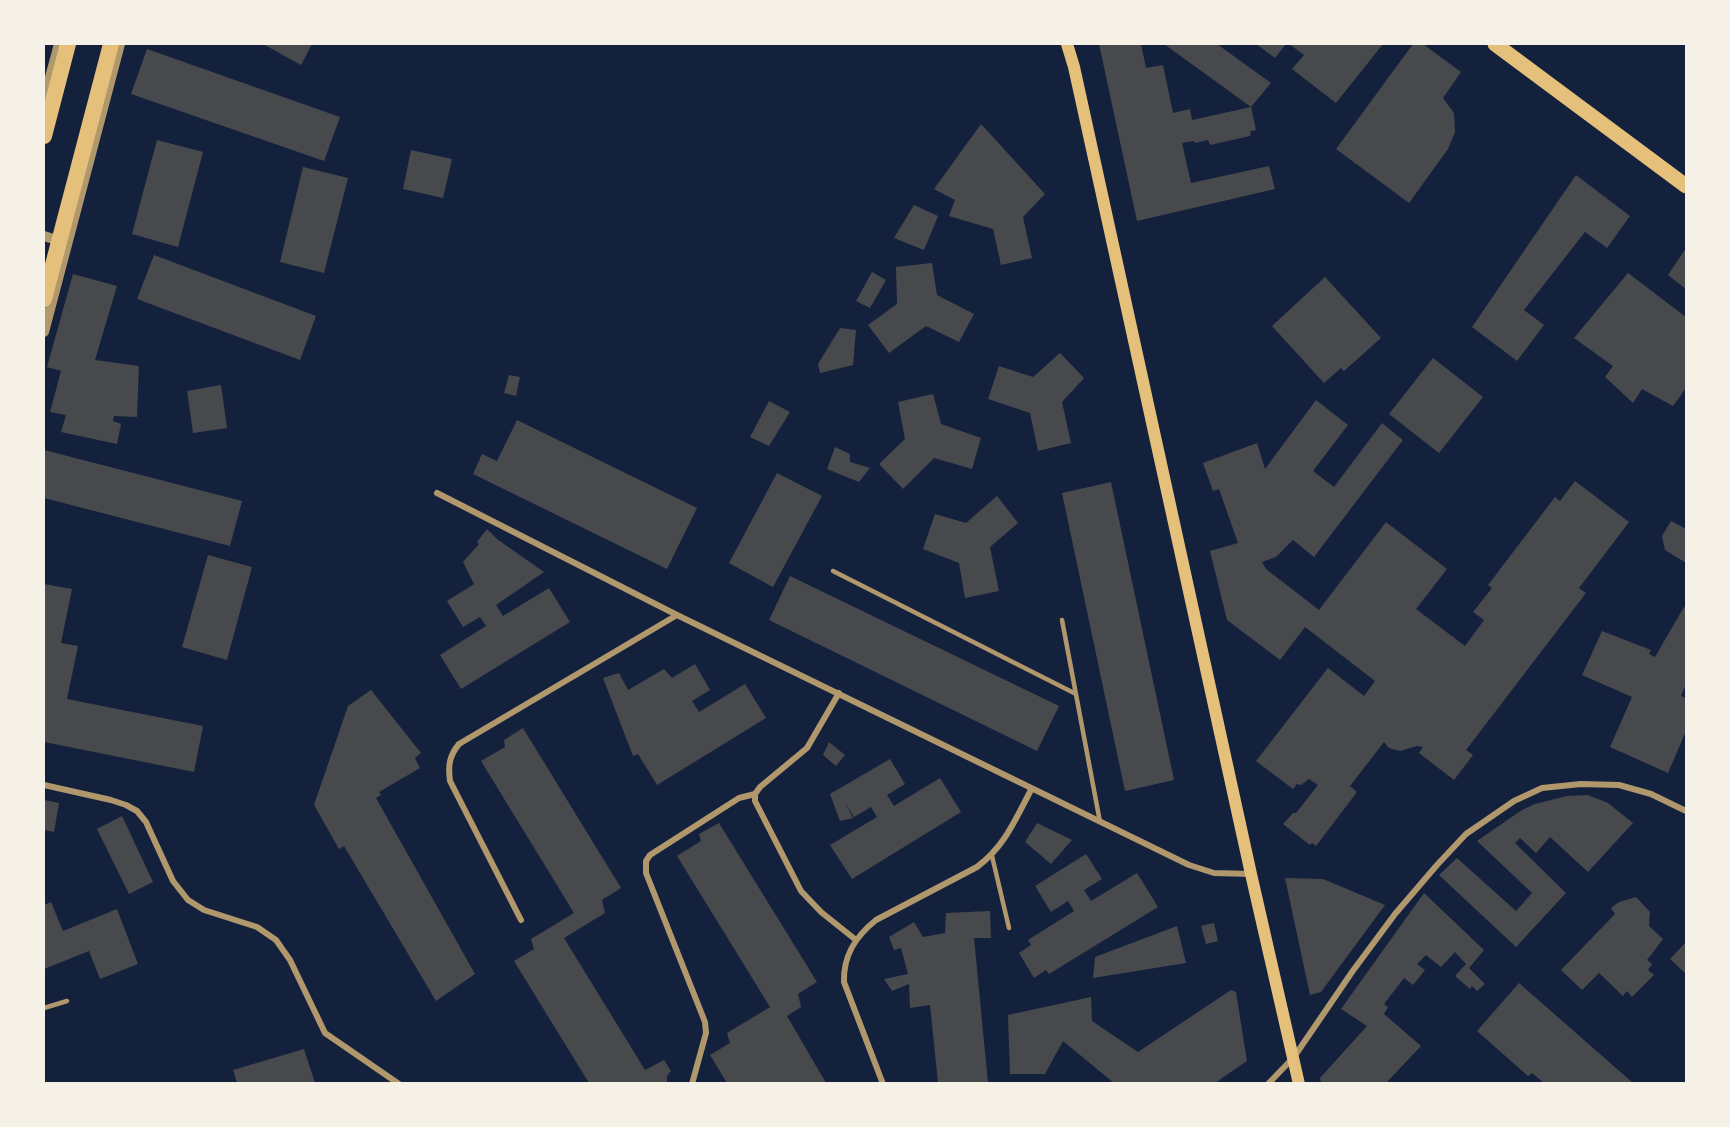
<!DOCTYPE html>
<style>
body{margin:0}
#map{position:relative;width:1730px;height:1127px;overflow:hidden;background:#14213d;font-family:"PT Serif",serif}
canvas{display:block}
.frame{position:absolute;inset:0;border:45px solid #f6f1e7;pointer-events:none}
</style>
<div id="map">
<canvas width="1730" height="1127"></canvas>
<div class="frame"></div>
</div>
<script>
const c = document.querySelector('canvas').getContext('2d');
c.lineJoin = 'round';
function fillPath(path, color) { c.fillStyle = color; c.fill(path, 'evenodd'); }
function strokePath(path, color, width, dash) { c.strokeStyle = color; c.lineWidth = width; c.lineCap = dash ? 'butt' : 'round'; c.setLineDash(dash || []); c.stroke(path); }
fillPath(new Path2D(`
 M263,44H312L301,65Z
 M1099,44H1141L1146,68L1163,65L1173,113L1190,109L1192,120L1251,107L1256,130L1251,131L1250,136L1210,145L1208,140L1195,143L1194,141L1182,143L1191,183L1269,166L1275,189L1137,221Z
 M1164,44H1217L1271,83L1251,107Z
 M1256,44H1286L1275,58Z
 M1289,44H1383L1336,103L1292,69L1304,55Z
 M1413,44H1423L1461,72L1443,98L1454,113L1455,132L1448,149L1409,203L1336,149Z
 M147,49L340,117L324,161L131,94Z
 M981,124L1045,194L1023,217L1032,258L1001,265L993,229L949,216L955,200L934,189Z
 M157,140L203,152L178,247L132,234Z
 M411,150L452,159L443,198L403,189Z
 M303,167L348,178L324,273L280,262Z
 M1576,175L1630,216L1607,248L1585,232L1524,310L1544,325L1517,361L1472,327Z
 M914,205L938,216L924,250L894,238Z
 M1686,248V289L1668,275Z
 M154,255L316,316L300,360L137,299Z
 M932,263L937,295L974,314L959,342L926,326L889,353L868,325L897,304L896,267Z
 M872,272L886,280L870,308L856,301Z
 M1628,273L1686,317V388L1673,406L1642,389L1633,403L1605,377L1613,366L1574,338Z
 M73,274L117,286L95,360L139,366L137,417L114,416L113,421L121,424L117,444L61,432L66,415L50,412L61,371L47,367Z
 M1325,277L1381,338L1344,371L1341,368L1324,383L1272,326Z
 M840,328L856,330L853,365L820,373L818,364Z
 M1060,353L1084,378L1062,402L1071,443L1038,451L1030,413L988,399L999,366L1033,377Z
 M1433,358L1483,397L1439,453L1389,414Z
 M509,375L520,377L516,396L504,393Z
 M221,385L227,428L193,433L187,391Z
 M933,394L941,424L981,438L972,469L934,458L903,489L879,464L905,439L898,402Z
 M1316,400L1348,425L1313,471L1334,487L1382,423L1403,440L1314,557L1293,540L1276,557L1262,562L1266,569L1319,610L1386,522L1447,569L1416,609L1465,646L1484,620L1473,612L1492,588L1488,585L1555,497L1560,501L1575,481L1629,522L1579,588L1586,593L1466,750L1473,755L1454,780L1419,753L1423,747L1417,746L1400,751L1389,748L1384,742L1350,786L1357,792L1316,846L1312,843L1310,845L1283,824L1293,813H1296L1318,785L1309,779L1301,785L1297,784L1293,789L1256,761L1328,668L1364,696L1375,681L1305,627L1280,660L1227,620L1210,551L1238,543L1219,489L1213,491L1203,463L1257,443L1265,469Z
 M769,401L790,412L769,446L750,437Z
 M517,420L697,508L667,569L473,474L482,454L497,461Z
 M835,447L850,454V462L870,468L859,482L827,469Z
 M44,450L242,501L230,546L44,498Z
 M777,473L822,496L773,587L729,563Z
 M1111,482L1174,780L1125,791L1062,493Z
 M997,496L1018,523L990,547L999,591L965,598L959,563L923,549L935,514L966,523Z
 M1671,521L1686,529V563L1665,550L1662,536Z
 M487,529L497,539L544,572L496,605L503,616L549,588L570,622L461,689L440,655L486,626L480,617L463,627L447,601L474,584L463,562L479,544L477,542Z
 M208,555L252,567L227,660L182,647Z
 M790,576L1059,706L1037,751L769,620Z
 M44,584L72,589L61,643L78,646L67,699L203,726L194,772L44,742Z
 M1684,607L1686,608V684L1681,696L1686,698V731L1668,773L1610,747L1632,697L1582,675L1602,631L1651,650L1649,654L1655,657Z
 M695,664L710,690L692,701L699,712L745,684L766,718L657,785L638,754L633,756L603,678L619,673L628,690L664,669L672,678Z
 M371,690L421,753L415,758L420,768L379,792L381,795L376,798L475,974L436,1001L344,846L339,849L314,805L348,706Z
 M523,728L621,888L602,900L605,913L564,938L645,1070L664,1060L671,1071L667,1076V1083H589L514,961L534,949L531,939L574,913L481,761L505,747L504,740Z
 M829,742L845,755L836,766L823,755Z
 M890,759L905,784L887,795L894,806L940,778L961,812L852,879L830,845L877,817L871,807L854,817L845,802L853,818L840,821L830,794Z
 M1588,795L1608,803L1633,823L1588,872L1550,837L1536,853L1520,838L1515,843L1566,893L1516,947L1439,875L1457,858L1516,911L1532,893L1477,841L1522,810L1535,804L1567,796Z
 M44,800L59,803L54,832L44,830Z
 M122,816L153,882L129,894L97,829Z
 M719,823L817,982L798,994L801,1007L787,1016L826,1083H727L710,1055L730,1043L727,1033L770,1007L677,856L701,841L699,834Z
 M1037,823L1072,840L1051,864L1025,842Z
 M1086,854L1102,879L1084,890L1091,901L1137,873L1158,907L1049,974L1046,970L1034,978L1019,953L1031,945L1028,940L1074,911L1068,901L1051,912L1035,886Z
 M1285,878L1323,879L1385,905L1321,992L1310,995Z
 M1424,893L1484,950L1469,968L1485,984L1477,991L1472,986L1470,989L1455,976L1466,964L1455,952L1441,967L1426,955L1417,964L1425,970L1413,985L1404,978L1384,1004L1388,1007L1384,1014L1421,1046L1386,1083H1321L1320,1078L1367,1026L1341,1009Z
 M1636,897L1650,912L1649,926L1663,939L1647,960L1652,964L1648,970L1654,975L1632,997L1627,991L1623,996L1599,973L1582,990L1561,970L1615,914L1611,908L1619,902Z
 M51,902L63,931L117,909L138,964L100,979L89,951L44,969V905Z
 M990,911L991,938H974L988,1083H938L930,1005L910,1008L909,984L892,991L884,979L908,974L901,948L894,950L889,937L914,922L923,937L945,933L946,913Z
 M1214,923L1218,941L1206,944L1201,926Z
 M1177,926L1186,963L1093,978L1095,957Z
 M1686,942V974L1670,959Z
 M1519,983L1633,1083H1544L1532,1073L1528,1076L1477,1031Z
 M1231,990L1236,992L1247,1061L1215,1083H1114L1063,1041L1045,1074H1010L1008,1015L1091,997L1092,1021L1138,1052Z
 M304,1049L315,1083H237L233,1070Z`), '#48494c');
strokePath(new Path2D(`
 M833,571L1076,694
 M1062,620L1100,822
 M992,856L1009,928
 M44,1008L67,1001`), '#b1986c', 4.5);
strokePath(new Path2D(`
 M437,493L677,615L1189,865L1214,873L1251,874
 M839,693L807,748L760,787L755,794V801L801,891L821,912L856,940
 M44,785L111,800L126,805L137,811L146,822L173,881L188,900L204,910L257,927L276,940L290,960L325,1033L399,1084
 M521,920L450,781C448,766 449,756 459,744L677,615
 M692,1084L706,1033L705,1022L646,873V861L650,855L739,798L755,794
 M883,1084L844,982C843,955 856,936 876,920L977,867C1005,846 1015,820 1031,790
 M1268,1084L1294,1057L1352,972L1395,914L1437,865L1466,834L1514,801L1542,788L1581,784L1619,785L1651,794L1686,811`), '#b1986c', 6);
strokePath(new Path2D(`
 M44,99L59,44
 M44,236L63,242
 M44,332L120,44`), '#b1986c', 10);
strokePath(new Path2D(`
 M1067,44L1074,67L1251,874L1299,1084`), '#e5c07b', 12);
strokePath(new Path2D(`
 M1495,44L1686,186`), '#e5c07b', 15);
strokePath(new Path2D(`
 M44,136L68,44
 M44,299L111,44`), '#e5c07b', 16);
</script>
